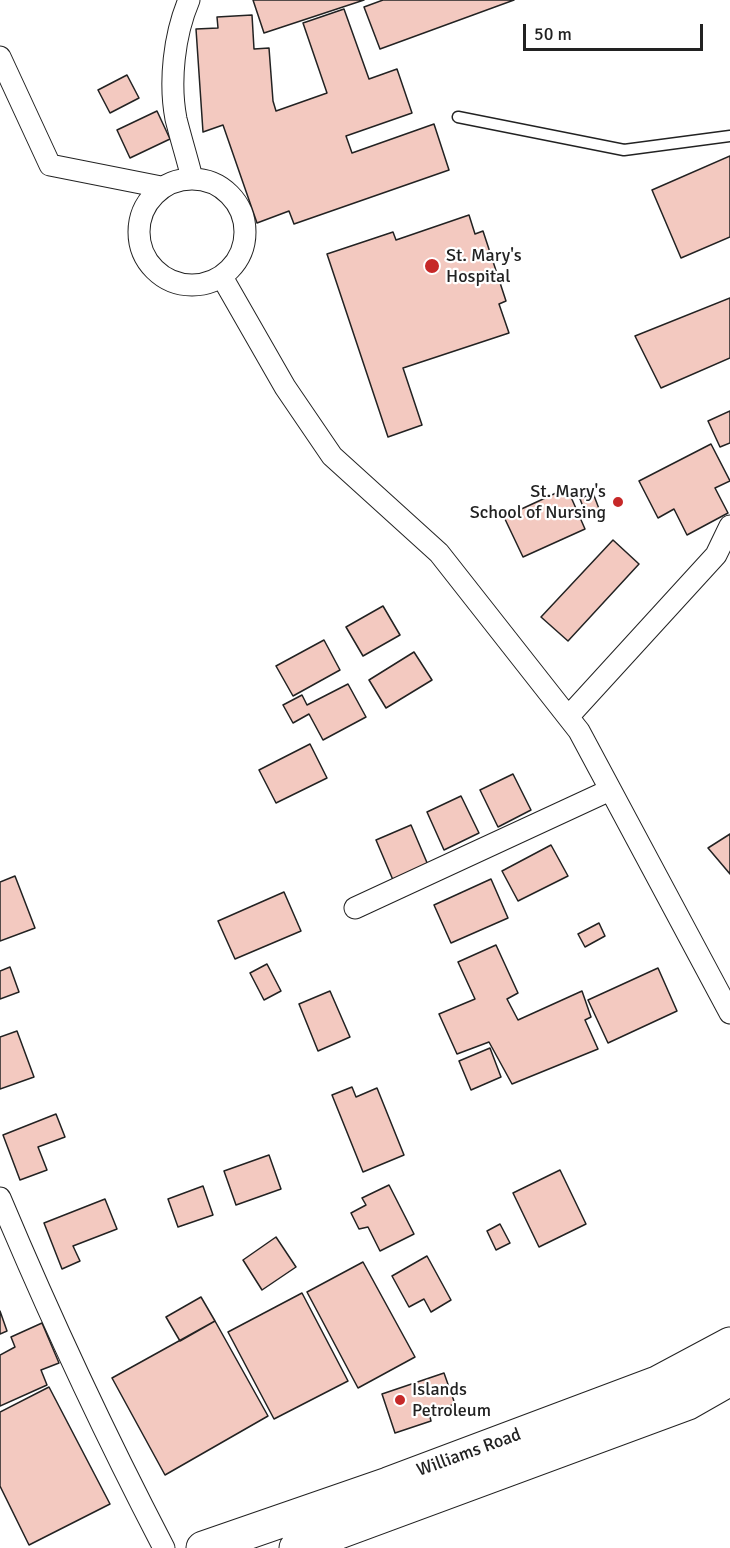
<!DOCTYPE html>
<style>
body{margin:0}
#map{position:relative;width:730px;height:1548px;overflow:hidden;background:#fff;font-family:Signika,sans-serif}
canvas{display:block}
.scale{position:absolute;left:523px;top:24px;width:180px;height:27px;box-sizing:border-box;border:3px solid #222;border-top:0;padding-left:8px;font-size:18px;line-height:21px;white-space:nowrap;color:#222;-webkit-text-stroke:4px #fff;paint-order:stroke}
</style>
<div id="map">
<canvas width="730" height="1548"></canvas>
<div class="scale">50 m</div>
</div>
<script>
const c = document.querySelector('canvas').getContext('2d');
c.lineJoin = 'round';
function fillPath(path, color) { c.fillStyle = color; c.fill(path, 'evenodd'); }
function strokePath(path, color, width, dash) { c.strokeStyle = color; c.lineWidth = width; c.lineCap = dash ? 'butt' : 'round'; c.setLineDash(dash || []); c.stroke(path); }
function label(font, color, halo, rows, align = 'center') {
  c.font = font + ' Signika,sans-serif'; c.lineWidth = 4.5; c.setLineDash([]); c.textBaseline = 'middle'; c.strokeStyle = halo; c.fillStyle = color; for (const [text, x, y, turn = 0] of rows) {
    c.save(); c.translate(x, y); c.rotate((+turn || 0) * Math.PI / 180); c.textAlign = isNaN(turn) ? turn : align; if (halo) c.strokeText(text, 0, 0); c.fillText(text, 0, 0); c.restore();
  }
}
const building = new Path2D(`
 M253,0H364L264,33Z
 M383,0H514L380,49L364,7Z
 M344,9L369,79L397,69L412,113L346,136L352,153L434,124L449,170L294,224L289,211L257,223L223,125L203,132L196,29L218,28L217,17L252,15L254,49L269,48L273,101L276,111L327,93L303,23Z
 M127,75L139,98L110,113L98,90Z
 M157,111L170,139L130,158L117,130Z
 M730,156V237L681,258L652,190Z
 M469,215L475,234L483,231L506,301L499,304L509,333L403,368L422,425L388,437L327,254L393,232L396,240Z
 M730,298V358L661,388L635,336Z
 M730,411V443L720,447L708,421Z
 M711,444L730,481L715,488L728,513L687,535L674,509L658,518L639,481Z
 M567,488L585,529L523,557L504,517Z
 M593,493L601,514L588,519L580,499Z
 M613,540L639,564L568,641L541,617Z
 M383,606L400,635L363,656L346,627Z
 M324,640L340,670L293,696L276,666Z
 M414,652L432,680L386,708L369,680Z
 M348,684L366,717L323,740L309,714L293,723L283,705L302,695L307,705Z
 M310,744L327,778L276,803L259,770Z
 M513,774L531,810L498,827L480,790Z
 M461,796L479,833L444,850L427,812Z
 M411,825L428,865L393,880L376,840Z
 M730,834V874L708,848Z
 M551,845L568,876L518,901L502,871Z
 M15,876L35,928L0,941V882Z
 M491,879L508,918L451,943L434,905Z
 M284,892L301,931L235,959L218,921Z
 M599,923L605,936L585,947L578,934Z
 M496,945L518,993L507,999L518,1020L582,991L591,1017L585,1020L598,1049L512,1084L489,1042L457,1054L439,1014L475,999L458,962Z
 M267,964L281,991L264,1000L250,973Z
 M10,967L19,992L0,999V971Z
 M658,968L677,1011L608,1043L588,1000Z
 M330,991L350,1037L318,1051L299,1004Z
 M17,1031L34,1077L0,1089V1037Z
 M490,1048L501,1077L471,1090L459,1061Z
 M352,1087L356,1097L377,1088L404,1155L363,1172L332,1095Z
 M56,1114L65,1137L38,1147L47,1170L20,1180L3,1135Z
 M269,1155L281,1189L236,1205L224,1171Z
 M560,1170L586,1224L539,1247L513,1193Z
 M389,1185L414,1234L380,1251L368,1227L359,1229L351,1213L366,1205L362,1198Z
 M203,1186L213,1215L178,1227L168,1199Z
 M105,1199L117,1229L73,1246L80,1261L62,1269L44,1223Z
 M500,1224L510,1243L496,1250L487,1231Z
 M276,1237L296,1267L262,1290L243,1260Z
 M427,1256L451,1300L431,1312L424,1299L409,1307L392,1276Z
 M363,1262L415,1357L358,1388L307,1292Z
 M302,1293L348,1381L274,1419L228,1332Z
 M201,1297L215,1321L180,1341L166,1317Z
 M0,1311L7,1331L0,1334Z
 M215,1321L268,1416L165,1475L112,1378Z
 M42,1323L59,1363L41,1370L47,1385L0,1406V1355L15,1347L11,1337Z
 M444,1373L455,1404L429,1413L431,1421L395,1433L382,1394Z
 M49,1387L110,1504L29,1545L0,1486V1412Z`);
fillPath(building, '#f3c9c0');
strokePath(building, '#222', 1.5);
const service = new Path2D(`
 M458,117L624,150L730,136`);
const minor = new Path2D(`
 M189,0C174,35 169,82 176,119C181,139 187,158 192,178
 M0,57L50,165L161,187
 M139 232a53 53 0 1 1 106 0a53 53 0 1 1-106 0Z
 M222,277L285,387L332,456L439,553L579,731L730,1013
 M568,717L716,555L730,526
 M355,908L610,790
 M0,1198C50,1317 104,1433 164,1548`);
const primary = new Path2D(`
 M203,1548L388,1484L657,1383L730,1344
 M296,1548L688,1403L730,1379`);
strokePath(service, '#222', 13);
strokePath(minor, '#222', 23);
strokePath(primary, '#222', 35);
strokePath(service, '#fff', 10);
strokePath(minor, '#fff', 21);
strokePath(primary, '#fff', 33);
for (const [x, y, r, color] of [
 [432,266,8,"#c62828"],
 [618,502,6,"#c62828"],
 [400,1400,6,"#c62828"]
]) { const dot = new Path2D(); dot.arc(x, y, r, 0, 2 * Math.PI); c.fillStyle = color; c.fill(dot); strokePath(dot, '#fff', 2); }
label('18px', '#222', '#fff', [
 ["St. Mary's",446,256],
 ["Hospital",446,277],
 ["St. Mary's",606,492,"right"],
 ["School of Nursing",606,513,"right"],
 ["Islands",412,1390],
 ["Petroleum",412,1411]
], 'left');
label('18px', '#222', '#fff', [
 ["Williams Road",469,1453,-20]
]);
</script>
